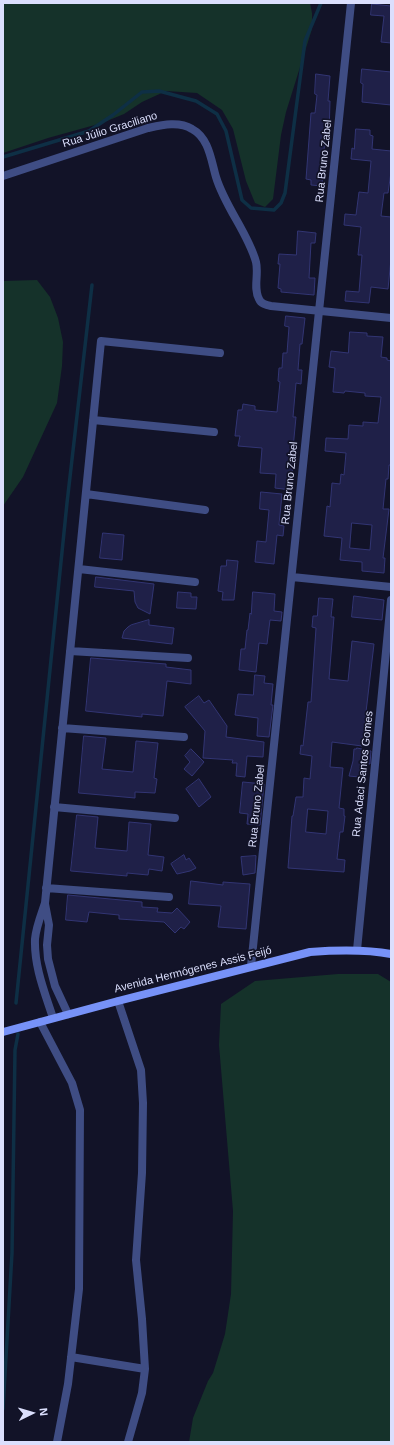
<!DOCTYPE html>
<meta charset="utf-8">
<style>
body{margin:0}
#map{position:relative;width:394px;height:1445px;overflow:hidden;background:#121328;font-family:Arial,sans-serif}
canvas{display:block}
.frame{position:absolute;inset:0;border:4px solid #dbdffd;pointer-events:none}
.north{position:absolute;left:12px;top:1393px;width:40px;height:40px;-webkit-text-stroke:3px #121328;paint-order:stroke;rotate:85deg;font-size:11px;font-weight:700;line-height:16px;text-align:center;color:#dbdffd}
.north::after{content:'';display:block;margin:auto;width:14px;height:18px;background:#dbdffd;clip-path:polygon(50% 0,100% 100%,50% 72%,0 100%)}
</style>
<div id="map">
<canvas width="394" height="1445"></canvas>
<div class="frame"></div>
<div class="north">N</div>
</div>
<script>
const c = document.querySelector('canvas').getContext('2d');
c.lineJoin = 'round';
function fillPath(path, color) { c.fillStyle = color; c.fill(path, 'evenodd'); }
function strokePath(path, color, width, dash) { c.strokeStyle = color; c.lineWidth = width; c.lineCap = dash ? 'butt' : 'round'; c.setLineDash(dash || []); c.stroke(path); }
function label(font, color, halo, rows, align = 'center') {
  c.font = font + ' Arial,sans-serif'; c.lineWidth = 3.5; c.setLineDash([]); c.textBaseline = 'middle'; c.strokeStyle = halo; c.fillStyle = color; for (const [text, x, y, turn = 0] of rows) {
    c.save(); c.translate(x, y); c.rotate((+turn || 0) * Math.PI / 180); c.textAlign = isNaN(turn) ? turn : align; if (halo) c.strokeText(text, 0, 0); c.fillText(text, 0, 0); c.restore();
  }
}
fillPath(new Path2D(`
 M3,3H310L312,13V29L286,112L281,135L273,199L265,207L255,203L246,181L233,129L222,110L197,93L166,91L142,102L124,114L102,123L48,138L3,153Z
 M37,280L50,297L58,318L63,342L62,366L57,403L23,477L3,506V281Z
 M338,974H378L391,982V1442H189L193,1418L208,1381L213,1373L225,1334L231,1294L233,1211L219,1045L221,1004L255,981Z`), '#15322a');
strokePath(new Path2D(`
 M3,157L89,131L113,115L142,92L159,91L196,101L217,114L226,131L242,200L251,208L274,210L281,203L285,193L305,41L321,3
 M16,1003L67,503L92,285
 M3,1409L12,1253L15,1050L18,1034`), '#0e2f45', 3.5);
const building = new Path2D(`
 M372,4L391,6V43L381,42L384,16L371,15Z
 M362,69L391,72V105L362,102L363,84L361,83Z
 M316,74L330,76L328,101H330L329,135H325L322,186L311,185V180L306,179L311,113H315L317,95L315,94Z
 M356,129L370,130V135L373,136L372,149L391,151V172L388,193H384L381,216L391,217V259L388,289L371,287L369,303L345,301L346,291L359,292L362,255H358L361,227L344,225L345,214L356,215L359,192L368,193L371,161L351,159L352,148L354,149Z
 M298,231L316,233L315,243H311L309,278H315L314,295L281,292V289L278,288L280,264H278L279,254L296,255Z
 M286,316L305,318L302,344H300L298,370H302L301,384L296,383L293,417H296L292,459H293L291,490L275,488L276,474L260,473L262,448L238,446L240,436H235L238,410H242L243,404L255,406V410L277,412L280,382L278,381L279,368H282L283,353H287L289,327L285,326Z
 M350,332L367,333V336L383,337L381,357L387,358V360L391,361V465H389L388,479H386L383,509H389L383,558H385L384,573L362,571V562L340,560L342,538L324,536L327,506L330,507L332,483L340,484L341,474L344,475L346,453L325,451L326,438L348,439L349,425L363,426V422L378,423L381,397L365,396V393L345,391L344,393L333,392L335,368L329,367L331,351L348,353ZM352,523L372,525L370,550L350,548Z
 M261,492L282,494L279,525L284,526L283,536L277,535L274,564L255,562L257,541L266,542L269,510L260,509Z
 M103,533L124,535L122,560L100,558Z
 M227,560L238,561L234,600H222L223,592L218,591L221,566H226Z
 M96,577L154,584L150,614L138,608L135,602L134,591L95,587Z
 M178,592L191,593V597H197L196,609L177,608Z
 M253,592L275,594L274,611L282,612L281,621L270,620L267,644L259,643L256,672L239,670L241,649H245L247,630H248L250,613L251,614Z
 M354,596L384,600L382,620L352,617Z
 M319,598L333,599L331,617H334L329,679L348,681L352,641L374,644L362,746L332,742L330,767L343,768L339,808L344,809V816H345L343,832H340L337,859L345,860L344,872L288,868L292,816H293L296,797H303L304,778L310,779L312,756L300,754L301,745L303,746L308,702H311L316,628L312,627L313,616H317ZM308,809L328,811L326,834L306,832Z
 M149,620V625L174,628L172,644L122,638L124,631L128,627L131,625Z
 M91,658L166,664V667L191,670V684L167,681L163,716L142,714V717L86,711Z
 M255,675L265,676L264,683L273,684L271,705H273L269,737L257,736L258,718L235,715L238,694L253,695Z
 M199,696L204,703L209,700L227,726L226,737L264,742L263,757L247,756L245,777L236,776L237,763H232L233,760L203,758L205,731L185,707Z
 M84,736L106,738L102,769L133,772L136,741L158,743L154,778L157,779L155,793L135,792V798L79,793Z
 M357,748L362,749V750L371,751L370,764L360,763L359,777L349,776L353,761L354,749H356Z
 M191,749L204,762L192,776L184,769L190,762L185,756Z
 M199,779L211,797L199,807L186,789Z
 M243,782L264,784L260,825L247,824L248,814L240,813Z
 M77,815L98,817L95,848L127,851L129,822L151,824L148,855L164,857L162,871L149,869L148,875L127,873V876L71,871Z
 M184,855L186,860L189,858L196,868L190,871L177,874L171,864Z
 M256,856L255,873L243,875L241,857Z
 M191,881L223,885V882L250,884L246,929L218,927L221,906L189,904Z
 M68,895L142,902V907L158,908L157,912L172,913L177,908L190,922L184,929L181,927L175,933L164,922L119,919V915L89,912L87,922L66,920Z`);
fillPath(building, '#1f2048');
strokePath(building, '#323573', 1);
strokePath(new Path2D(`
 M3,176L148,128C162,125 179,121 192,129C209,138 211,160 216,177C225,207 248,233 256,262C259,274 253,288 259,299C261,304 266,305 271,306L391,318
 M93,420L214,432
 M86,494L205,510
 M79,569L195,582
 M292,577L391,587
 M70,651L188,658
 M62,728L184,737
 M54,807L175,818
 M46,888L169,897
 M45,904L49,925L47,945L48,959L55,986L68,1014
 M357,950L391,600
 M251,966L351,3
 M118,1001L141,1070L143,1103L142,1173L136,1260L142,1319L145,1369L142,1393L128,1442
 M53,1018C45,993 34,967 35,939C36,927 41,915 45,903L101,341L220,353
 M40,1022L72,1083L80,1110L79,1289L68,1384L57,1442
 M71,1357L145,1369`), '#3f4d84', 8);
strokePath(new Path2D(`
 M3,1032L118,1001L310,952C337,950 364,949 391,954`), '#7792f8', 8);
label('11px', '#dbdffd', '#121328', [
 ["Rua Júlio Graciliano",110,130,-17],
 ["Rua Bruno Zabel",324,161,-84],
 ["Rua Bruno Zabel",290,483,-84],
 ["Rua Adaci Santos Gomes",363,774,-84],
 ["Rua Bruno Zabel",257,806,-84],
 ["Avenida Hermógenes Assis Feijó",193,970,-14]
]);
</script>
